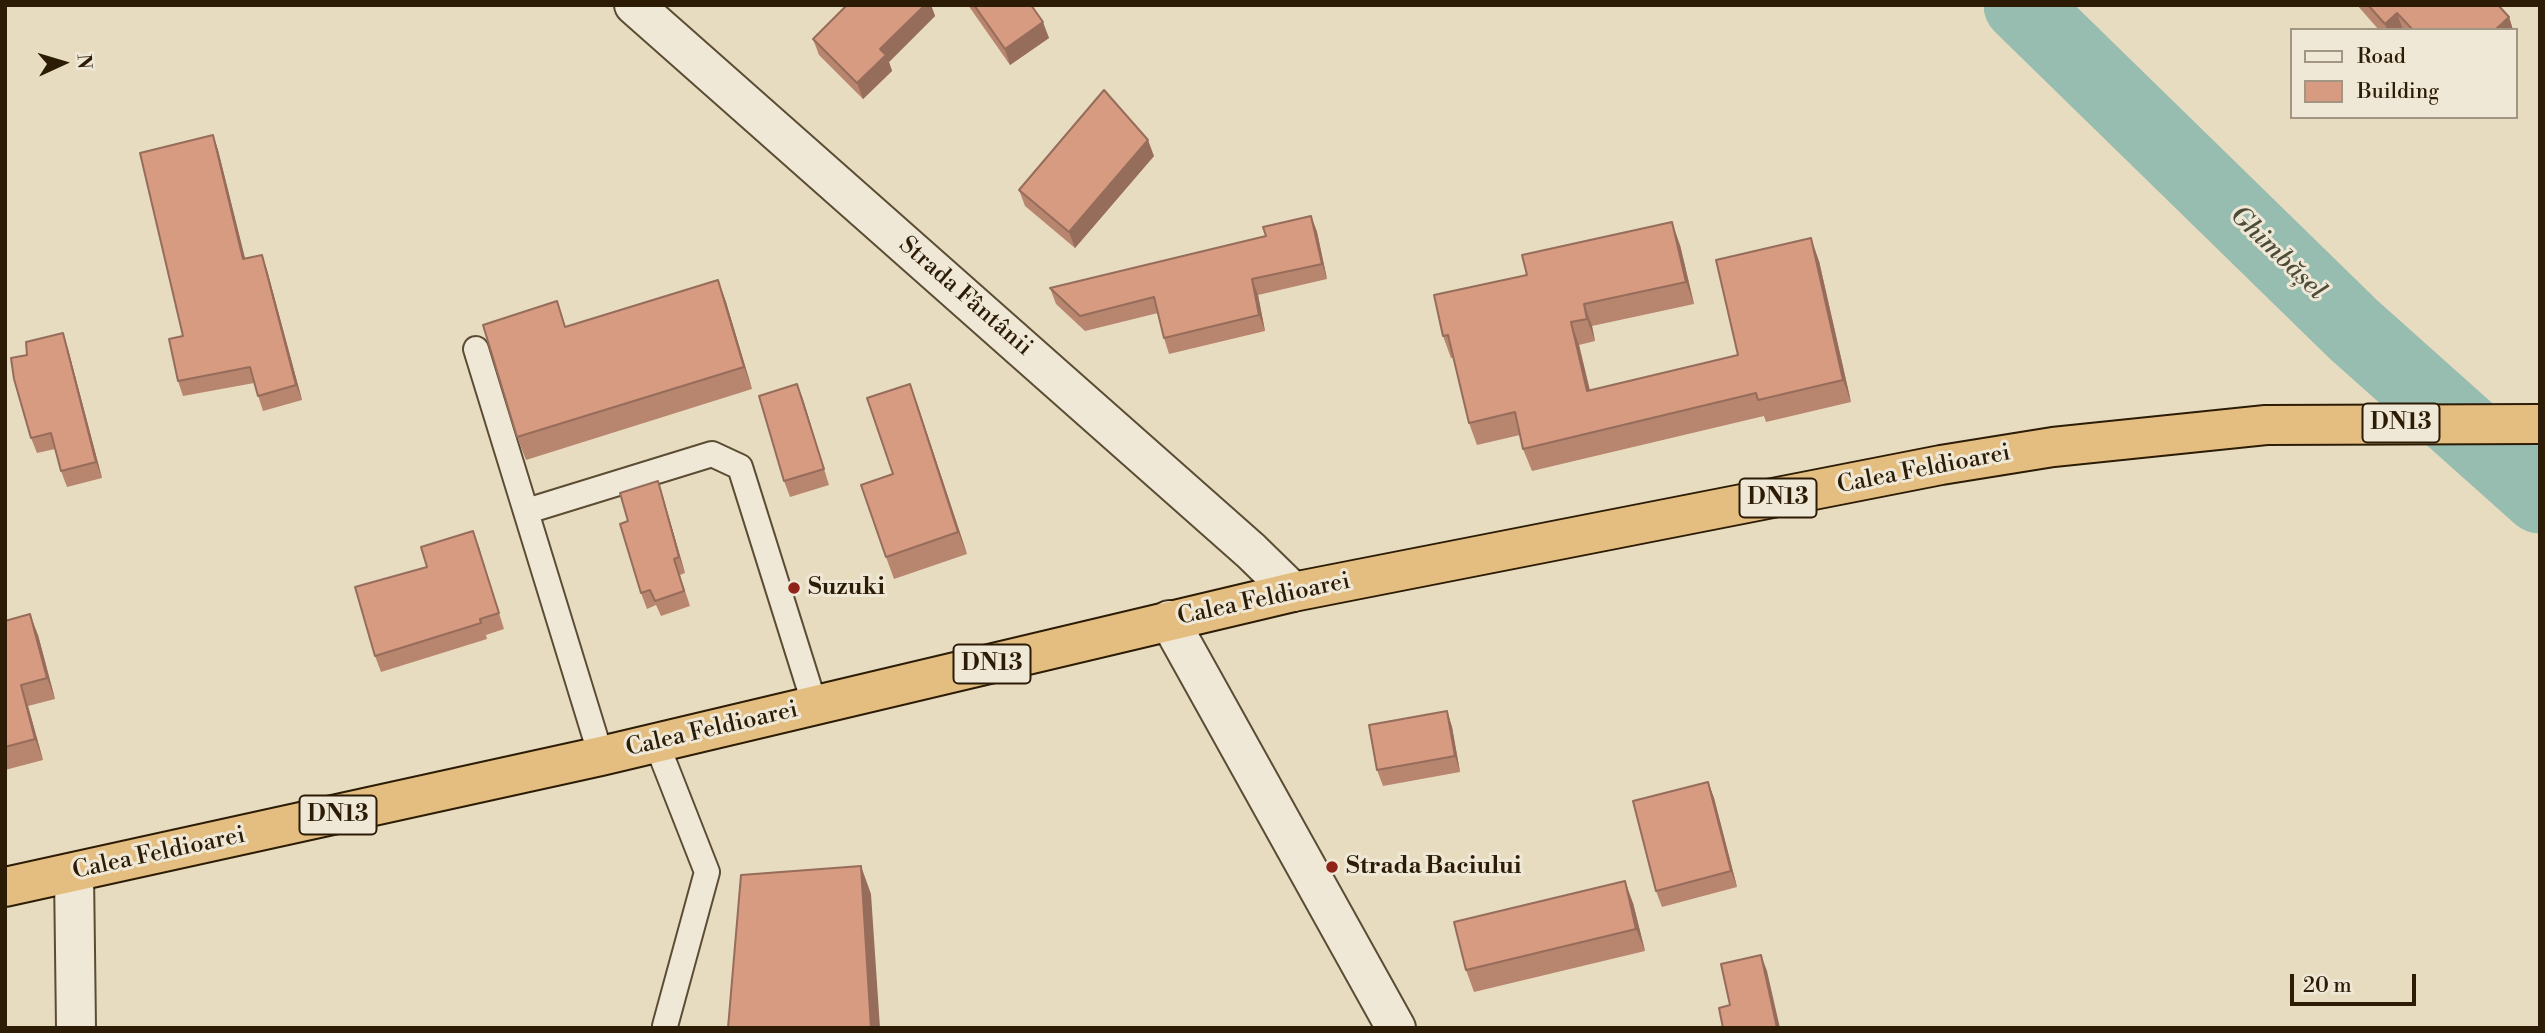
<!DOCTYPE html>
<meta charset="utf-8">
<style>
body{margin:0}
#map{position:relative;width:2545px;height:1033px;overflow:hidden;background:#e8dcc0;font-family:"Libre Bodoni",serif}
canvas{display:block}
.frame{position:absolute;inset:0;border:7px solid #2c1c06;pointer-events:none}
.legend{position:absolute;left:2290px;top:28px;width:228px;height:91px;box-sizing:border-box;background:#f0e8d6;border:2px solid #a29683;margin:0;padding:9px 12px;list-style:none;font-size:21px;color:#2c1c06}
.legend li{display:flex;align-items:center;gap:14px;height:35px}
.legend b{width:35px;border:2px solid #a29683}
.north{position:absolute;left:28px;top:28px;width:70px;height:70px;-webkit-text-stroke:5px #f0e8d6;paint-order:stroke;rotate:86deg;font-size:19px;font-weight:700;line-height:28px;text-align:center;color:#2c1c06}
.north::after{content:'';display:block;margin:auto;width:24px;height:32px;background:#2c1c06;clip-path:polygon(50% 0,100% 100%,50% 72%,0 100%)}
.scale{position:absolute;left:2290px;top:974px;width:126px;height:32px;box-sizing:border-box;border:4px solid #2c1c06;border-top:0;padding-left:9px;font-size:21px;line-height:24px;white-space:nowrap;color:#2c1c06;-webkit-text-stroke:5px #f0e8d6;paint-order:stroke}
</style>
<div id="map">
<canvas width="2545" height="1033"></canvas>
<div class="frame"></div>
<ul class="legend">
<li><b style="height:9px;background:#f0e8d6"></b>Road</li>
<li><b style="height:19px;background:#d69b81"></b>Building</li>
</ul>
<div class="north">N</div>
<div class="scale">20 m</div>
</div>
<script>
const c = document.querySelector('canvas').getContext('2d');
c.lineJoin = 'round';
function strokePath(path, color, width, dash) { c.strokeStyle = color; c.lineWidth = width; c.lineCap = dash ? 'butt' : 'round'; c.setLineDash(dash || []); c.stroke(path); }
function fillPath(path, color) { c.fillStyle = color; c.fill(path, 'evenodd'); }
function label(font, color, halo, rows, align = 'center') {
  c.font = font + ' "Libre Bodoni",serif'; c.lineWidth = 6; c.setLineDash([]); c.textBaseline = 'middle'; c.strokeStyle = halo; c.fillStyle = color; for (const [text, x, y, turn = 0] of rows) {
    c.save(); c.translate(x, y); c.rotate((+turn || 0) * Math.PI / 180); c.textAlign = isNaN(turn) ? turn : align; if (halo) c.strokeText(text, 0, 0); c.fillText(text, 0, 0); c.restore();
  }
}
strokePath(new Path2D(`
 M2021,5L2353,329L2540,496`), '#97bcb0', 75);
const service = new Path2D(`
 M476,349L601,756
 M527,511L712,454L740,467L815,706
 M656,742L707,872L665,1026`);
const minor = new Path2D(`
 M634,5L1251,551L1293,592
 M1169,620L1396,1028
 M74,873L76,1028`);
const trunk = new Path2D(`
 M5,887L601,756L1293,592L1941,465L2053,447L2266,425L2540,424`);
strokePath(service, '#5b4c34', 28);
strokePath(minor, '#5b4c34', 42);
strokePath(trunk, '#2c1c06', 42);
strokePath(service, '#f0e8d6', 24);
strokePath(minor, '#f0e8d6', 38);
strokePath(trunk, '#e4be80', 38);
fillPath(new Path2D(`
 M847,5H931L935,16L889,62L892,71L863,99L819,55L813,39Z
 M968,5H1031L1049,38L1010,65Z
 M2357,5H2503L2501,8L2509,17L2513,30H2379Z
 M213,135L218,150L245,259L262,255L267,270L302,400L263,411L254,383L183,396L178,381L183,336Z
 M1154,156L1075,248L1025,206L1019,190Z
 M1311,216L1317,232L1327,279L1258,295L1265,331L1169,354L1164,338L1158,313L1085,331L1056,304L1050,288L1266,236Z
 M1680,245L1694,304L1592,326L1595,341L1579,345L1590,390L1738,355L1819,261L1851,402L1766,422L1764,416L1532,471L1523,449L1520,435L1477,445L1469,423L1454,358H1451L1443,336Z
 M718,280L726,302L752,389L526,460L517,437L567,327Z
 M68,349L102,478L67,487L61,471L55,449L37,453L31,438Z
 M797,384L829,485L790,497L784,481Z
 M918,406L967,554L894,579L886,557L893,474Z
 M658,481L663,497L685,573L680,575L690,606L661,616L656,605L647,609L641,593L628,521Z
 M473,531L504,629L486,635L487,639L381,672L375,656L427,567Z
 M5,620L38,635L55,699L28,706L43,760L5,770Z
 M1447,711L1452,727L1460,772L1383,786L1377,770Z
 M1708,782L1714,798L1737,887L1662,907L1656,891Z
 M1633,903L1645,951L1474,992L1466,970Z`), '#b8856f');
fillPath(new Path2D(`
 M925,5H931L935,16L889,62L892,71L863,99L857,83L880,49Z
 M2397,13L2403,30H2387L2385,24Z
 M2509,17L2513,30H2495Z
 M1043,22L1049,38L1010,65L1005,49Z
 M213,135L218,150L249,274L243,259Z
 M1148,140L1154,156L1075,248L1069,232Z
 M1311,216L1317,232L1327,279L1322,264Z
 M1672,222L1680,245L1694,304L1686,282Z
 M1811,238L1819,261L1851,402L1843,380Z
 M262,255L267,270L302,400L296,385Z
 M1252,279L1258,295L1265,331L1259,315Z
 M718,280L726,302L752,389L744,367Z
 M1584,304L1592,326L1595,341L1587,319Z
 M1571,322L1579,345L1595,413L1587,391Z
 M63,333L68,349L102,478L96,462Z
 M797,384L803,399L829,485L824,469Z
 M910,384L918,406L967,554L958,532Z
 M658,481L663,497L685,573L679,557Z
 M473,531L479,547L504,629L499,613Z
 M30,614L38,635L55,699L47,678Z
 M21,685L28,706L43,760L35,739Z
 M1447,711L1452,727L1460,772L1455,756Z
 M1708,782L1714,798L1737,887L1731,871Z
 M861,866L871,894L880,1028H871Z
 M1625,881L1633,903L1645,951L1636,929Z
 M1761,955L1767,971L1780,1028H1777Z`), '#966c5a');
const building = new Path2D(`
 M847,5H925L880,49L886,55L857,83L813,39Z
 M974,5H1031L1043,22L1005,49Z
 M2368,5H2498L2509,17L2495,30H2413L2397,13L2385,24Z
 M1104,90L1148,140L1069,232L1019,190Z
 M213,135L243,259L262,255L296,385L258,396L250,367L178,381L169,339L183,336L140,153Z
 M1311,216L1322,264L1252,279L1259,315L1164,338L1154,297L1080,316L1050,288L1266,236L1263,227Z
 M1672,222L1686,282L1584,304L1587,319L1571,322L1587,391L1738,355L1716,260L1811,238L1843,380L1758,400L1756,393L1523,449L1515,412L1469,423L1448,335L1443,336L1434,295L1527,275L1522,255Z
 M718,280L744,367L517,437L483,325L557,301L565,327Z
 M63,333L96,462L61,471L51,433L31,438L14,379L11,358L27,355L26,342Z
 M797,384L824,469L784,481L759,396Z
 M910,384L958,532L886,557L861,485L893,474L867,398Z
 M658,481L679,557L674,559L684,591L655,601L650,590L641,593L620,524L628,521L620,493Z
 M473,531L499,613L480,619L481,623L375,656L355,587L427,567L421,547Z
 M30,614L47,678L21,685L35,739L5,747V621Z
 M1447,711L1455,756L1377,770L1369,725Z
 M1708,782L1731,871L1656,891L1633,801Z
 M861,866L871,1028H728L741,875Z
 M1625,881L1636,929L1466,970L1454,922Z
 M1761,955L1777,1028H1723L1719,1008L1730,1005L1721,964Z`);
fillPath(building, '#d69b81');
strokePath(building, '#966c5a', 2);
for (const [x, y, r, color] of [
 [794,588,7,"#8f2418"],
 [1332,867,7,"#8f2418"]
]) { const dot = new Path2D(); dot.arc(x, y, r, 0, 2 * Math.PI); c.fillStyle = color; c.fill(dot); strokePath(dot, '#f0e8d6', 2.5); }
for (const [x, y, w] of [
 [2401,423,77],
 [1778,498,77],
 [992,664,77],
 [338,815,77]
]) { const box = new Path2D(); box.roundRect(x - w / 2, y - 19.5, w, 39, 5); c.fillStyle = '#f0e8d6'; c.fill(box); strokePath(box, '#2c1c06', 2); }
label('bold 23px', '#2c1c06', null, [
 ["DN13",2401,423],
 ["DN13",1778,498],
 ["DN13",992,664],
 ["DN13",338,815]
]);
label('24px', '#2c1c06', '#f0e8d6', [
 ["Strada Fântânii",965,297,41],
 ["Calea Feldioarei",1924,470,-11],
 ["Calea Feldioarei",1264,600,-12],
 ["Calea Feldioarei",712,730,-13],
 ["Calea Feldioarei",159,854,-12]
]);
label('bold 24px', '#2c1c06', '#f0e8d6', [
 ["Suzuki",808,588],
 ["Strada Baciului",1346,867]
], 'left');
label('italic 26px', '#4c4c39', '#f0e8d6', [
 ["Ghimbășel",2277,254,44]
]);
</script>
